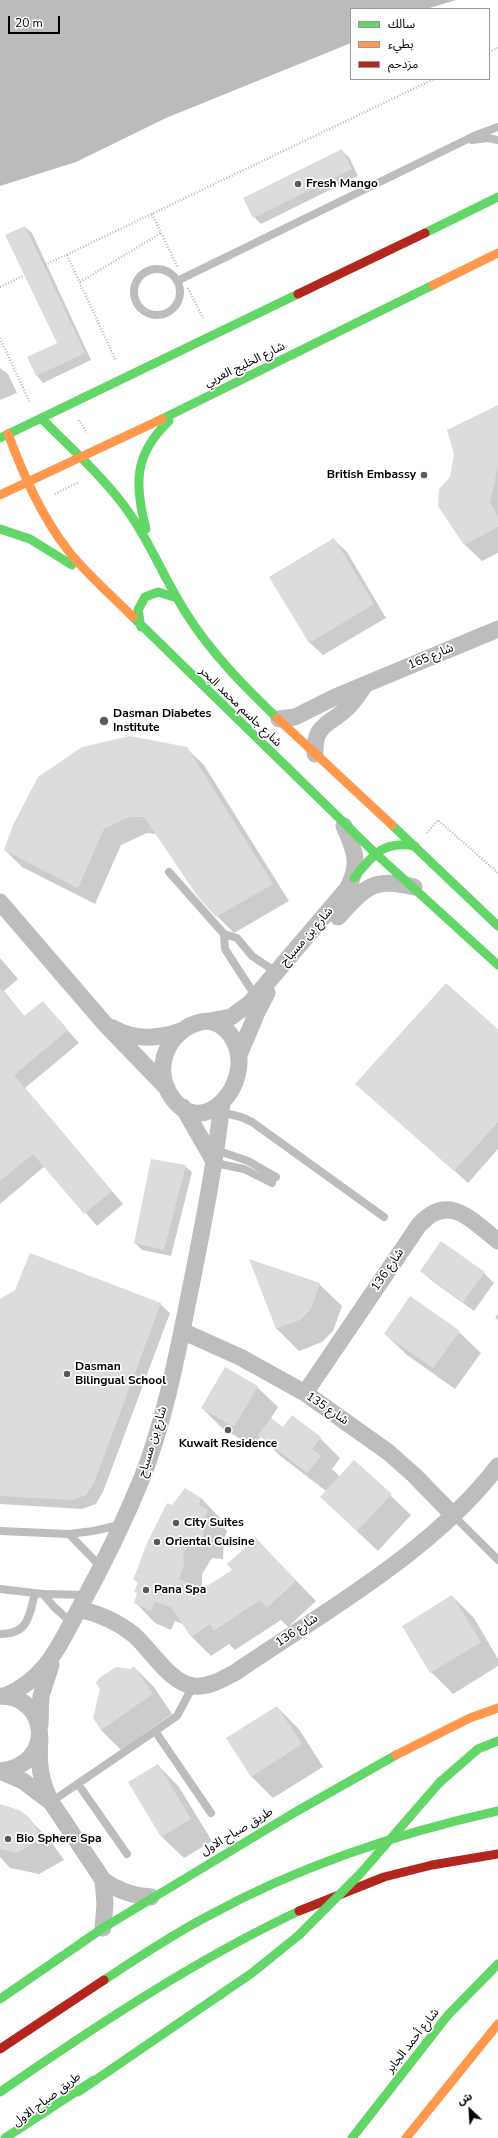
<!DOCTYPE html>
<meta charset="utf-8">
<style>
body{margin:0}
#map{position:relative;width:498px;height:2138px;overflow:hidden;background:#fff;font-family:"Nunito Sans","Noto Sans Arabic",sans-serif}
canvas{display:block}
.legend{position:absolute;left:350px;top:8px;width:140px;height:72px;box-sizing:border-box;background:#fff;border:1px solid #999;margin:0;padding:5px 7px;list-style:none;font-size:12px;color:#000}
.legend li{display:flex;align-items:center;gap:8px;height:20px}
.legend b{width:20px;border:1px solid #999}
.north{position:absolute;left:450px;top:2090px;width:40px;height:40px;-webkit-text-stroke:3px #fff;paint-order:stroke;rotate:335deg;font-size:11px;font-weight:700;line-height:16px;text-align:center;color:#000}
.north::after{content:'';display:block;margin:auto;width:14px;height:18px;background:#000;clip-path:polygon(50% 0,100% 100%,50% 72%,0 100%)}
.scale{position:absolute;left:8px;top:16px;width:52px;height:18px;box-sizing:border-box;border:2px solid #000;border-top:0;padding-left:5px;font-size:12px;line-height:14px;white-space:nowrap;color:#000;-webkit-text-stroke:3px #fff;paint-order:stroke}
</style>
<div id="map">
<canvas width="498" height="2138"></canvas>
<ul class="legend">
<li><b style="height:5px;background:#63d668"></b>سالك</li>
<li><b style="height:5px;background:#ff974d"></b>بطيء</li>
<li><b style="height:5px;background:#b3261e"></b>مزدحم</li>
</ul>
<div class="north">ش</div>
<div class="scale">20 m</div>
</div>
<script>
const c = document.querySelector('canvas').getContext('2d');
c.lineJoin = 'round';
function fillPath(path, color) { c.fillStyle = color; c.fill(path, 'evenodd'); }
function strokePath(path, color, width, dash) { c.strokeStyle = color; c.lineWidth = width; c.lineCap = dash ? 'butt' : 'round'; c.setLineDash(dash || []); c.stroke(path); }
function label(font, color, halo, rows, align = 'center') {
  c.font = font + ' "Nunito Sans","Noto Sans Arabic",sans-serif'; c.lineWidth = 3.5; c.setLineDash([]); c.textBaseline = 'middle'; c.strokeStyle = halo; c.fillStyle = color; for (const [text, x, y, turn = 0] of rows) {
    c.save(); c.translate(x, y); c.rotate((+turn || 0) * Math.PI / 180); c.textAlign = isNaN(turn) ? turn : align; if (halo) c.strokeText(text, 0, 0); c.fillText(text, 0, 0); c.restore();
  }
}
fillPath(new Path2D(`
 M0,0H456L426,9H351V43L166,118L76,162L0,186Z`), '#bbb');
fillPath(new Path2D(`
 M342,151L349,157L358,176L261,224L254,217Z
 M25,227L32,233L91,360L43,383L37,376L28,358L58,344Z
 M0,368L8,374L17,393L0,400Z
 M498,406V553L482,561L465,545L439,505L451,477Z
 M334,540L347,552L386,618L323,655L310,643L271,577Z
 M186,748L204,765L289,901L234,933L217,916L156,834L147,833L121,845L95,904L22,867L5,850Z
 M0,958L18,979L4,991L25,1017L43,1002L79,1043L25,1088L123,1204L97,1226L45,1166L0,1204Z
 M498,1030V1149L468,1183L357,1084Z
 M185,1166L192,1172L171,1256L142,1250L135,1243Z
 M421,1271L484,1273L494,1283L474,1311L431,1280Z
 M319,1284L342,1306L333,1331L322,1342L299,1351L276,1328Z
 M0,1301L160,1304L170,1313L103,1492L96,1504L82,1509L0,1504Z
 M498,1314V1320L495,1318Z
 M459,1332L481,1353L455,1389L407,1355L385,1334Z
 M257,1387L278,1407L271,1418L283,1428L320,1438L340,1458L332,1469L340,1477L354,1461L411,1515L378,1551L342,1517L326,1491L279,1455L261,1436L254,1447L222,1428L202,1408Z
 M201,1498L221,1519L219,1523L227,1531L224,1539L223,1559L212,1558L202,1574V1589L234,1570L256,1539L316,1601L288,1627L281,1620L235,1650L229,1644L211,1656L191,1636L183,1624L175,1621L171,1630L155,1623L135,1602L138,1594L139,1584L134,1579L173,1507Z
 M452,1596L474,1618L498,1659V1666L453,1694L431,1672Z
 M134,1667L154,1687L172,1714L121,1750L101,1730L130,1670Z
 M277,1707L299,1729L323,1767L273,1798L251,1776Z
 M158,1765L179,1787L212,1841L184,1858L162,1837L129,1782Z
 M0,1806L28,1818L50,1840L64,1860L39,1874L10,1868L0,1857Z`), '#0003');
fillPath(new Path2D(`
 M342,149L352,169L253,218L243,198Z
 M25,226L85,353L36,376L27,357L57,343L5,235Z
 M498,405V466L490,503L498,516V527L464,545L438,506L439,489L450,477L454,454L447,430Z
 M334,538L374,604L309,643L269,577Z
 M130,736L187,747L273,884L216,917L198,897L144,817H129L104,829L78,888L4,850L13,825L38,777L82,747Z
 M446,983L498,1029V1122L454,1171L355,1084Z
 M0,988L24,1016L43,1001L68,1030L14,1075L112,1191L84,1214L33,1154L0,1181Z
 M151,1159L186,1165L164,1250L134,1243Z
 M441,1241L485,1272L463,1302L420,1271Z
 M30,1253L161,1303L94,1483L86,1495L72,1500L0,1496V1299L15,1290Z
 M249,1259L320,1283L311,1309L300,1320L276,1329Z
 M410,1296L460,1331L433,1368L384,1334Z
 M225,1367L258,1386L234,1427L201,1408Z
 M292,1415L321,1437L312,1449L321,1456L307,1473L258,1435L271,1418L283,1427Z
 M354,1460L392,1494L357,1531L320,1497Z
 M185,1488L201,1498L199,1505L208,1510L204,1519L203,1539L192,1538L183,1554L184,1564L179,1579L203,1589L232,1570L227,1564L256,1538L296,1581L267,1608L260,1600L214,1631L210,1624L191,1637L171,1607L155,1602L151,1611L134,1603L137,1593L134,1592L138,1582L133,1580L147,1543L167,1503L172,1505Z
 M452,1595L481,1642L430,1673L402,1626Z
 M134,1666L153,1694L101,1730L93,1718L100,1689L96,1683L99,1678L116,1667L130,1669Z
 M277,1706L302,1744L251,1777L226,1738Z
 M158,1764L191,1819L161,1837L128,1782Z
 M0,1804L19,1810L29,1817L43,1838L17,1853L0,1849Z`), '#dcdcdc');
strokePath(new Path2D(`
 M489,52L498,48
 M152,214L178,268
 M67,255L116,361
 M45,265L434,79
 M80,282L161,233
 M0,287L23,276
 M188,288L203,318
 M0,338L30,403
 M79,420L87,433
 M55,494L79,482
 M427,833L438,820L498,873`), '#b8b8b8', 2.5, [1, 2]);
strokePath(new Path2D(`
 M472,140L488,138L498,140
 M134 292a23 23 0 1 1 46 0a23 23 0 1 1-46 0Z
 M177,281L476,135L498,127
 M169,872L224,934L237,938L252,956L276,972
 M224,934L225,949L256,997
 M221,1112L241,1117L252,1122L384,1217
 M216,1150L248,1161L276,1177
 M215,1163L244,1169L272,1183
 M453,1515L498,1560
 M0,1531L69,1534L93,1531L120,1525
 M69,1534L101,1567
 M0,1589L43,1594L87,1595
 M43,1594L54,1607L72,1623
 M0,1634C29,1634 29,1616 35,1593
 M155,1731L211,1813
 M78,1784L127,1854
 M51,1802L177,1716L193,1686`), '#bdbdbd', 8);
strokePath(new Path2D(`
 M279,719L295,717L335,697L498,629
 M315,754C314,725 327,726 345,710C353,704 359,693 365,685
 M0,902L105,1024L167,1088
 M338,917C365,888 373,876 414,887
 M209,1021L231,1017L250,1003L347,889C361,864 355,851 344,826
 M209,1021C221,1024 229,1030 234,1041C256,1083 200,1146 169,1093C151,1062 174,1022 209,1021Z
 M113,1028C135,1041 158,1039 181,1031
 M239,1055L258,1010L267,993
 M183,1107L215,1163
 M182,1331L240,1357L305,1393L388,1452L414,1475L453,1515
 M305,1393L419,1225C449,1192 471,1220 498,1241
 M79,1609C100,1614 117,1621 134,1635C151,1650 170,1683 193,1686C208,1688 223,1679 236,1672C324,1612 433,1551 498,1466
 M5,1696C48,1677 59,1645 80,1607C103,1565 124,1522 142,1478C166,1417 178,1350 191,1286C203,1225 215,1165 222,1103
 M40,1725L41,1696L51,1665
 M40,1738C38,1763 40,1780 51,1802L103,1880C118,1891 132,1896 151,1897
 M0,1771C56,1765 49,1696 0,1696
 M0,1771L23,1781L48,1800
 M103,1880L105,1904L103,1928`), '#bdbdbd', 17);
strokePath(new Path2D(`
 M425,233L498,197
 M41,418C69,446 98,472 122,503C148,537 163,577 186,613C211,653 244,686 277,718
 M162,419L433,285
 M0,438L298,294
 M0,529L30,539L72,565
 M146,529C134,484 134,454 169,421
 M133,617L375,853L498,965
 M141,627L138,610L145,597L158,592L174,597
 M392,825L498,926
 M354,878C373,855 383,840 415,846
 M440,1782L478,1749L498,1741
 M104,1980C139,1957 173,1934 210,1915C300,1866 399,1833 498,1811
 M0,1999L103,1928L292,1814L396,1755
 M0,2092C96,2026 193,1961 299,1911
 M78,2092L252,1973L299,1935
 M5,2138L94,2080
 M352,2138L448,2015L498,1964`), '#63d668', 9);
strokePath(new Path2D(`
 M433,285L498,253
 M8,434C24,476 42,518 70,553C89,576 112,596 133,617
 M0,495L162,419
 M277,718L392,825
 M396,1755L470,1718L498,1708
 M406,2138L498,2024`), '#ff974d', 9);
strokePath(new Path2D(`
 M298,294L425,233
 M299,1911L384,1877L432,1865L498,1854
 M0,2049L104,1980`), '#b3261e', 9);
strokePath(new Path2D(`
 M299,1935L360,1874L440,1782`), '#63d668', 9);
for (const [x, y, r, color] of [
 [298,184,4,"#595959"],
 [424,475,4,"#595959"],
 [104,721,5,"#595959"],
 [67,1374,4,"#595959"],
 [228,1430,4,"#595959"],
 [176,1523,4,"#595959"],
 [157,1542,4,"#595959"],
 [146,1590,4,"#595959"],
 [8,1839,4,"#595959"]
]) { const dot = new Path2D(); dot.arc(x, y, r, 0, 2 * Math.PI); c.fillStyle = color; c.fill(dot); strokePath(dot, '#fff', 1.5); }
label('bold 12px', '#000', '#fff', [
 ["Fresh Mango",306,184],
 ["British Embassy",416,475,"right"],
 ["Dasman Diabetes",113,714],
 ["Institute",113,728],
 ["Dasman",75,1367],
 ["Bilingual School",75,1381],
 ["Kuwait Residence",228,1444,"center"],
 ["City Suites",184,1523],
 ["Oriental Cuisine",165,1542],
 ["Pana Spa",154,1590],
 ["Bio Sphere Spa",16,1839]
], 'left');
label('12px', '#000', '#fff', [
 ["شارع الخليج العربي",245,365,-26],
 ["شارع 165",431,657,-23],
 ["شارع جاسم محمد البحر",240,707,44],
 ["شارع بن مسباح",307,937,-49],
 ["شارع 136",388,1270,-56],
 ["شارع 135",327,1409,34],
 ["شارع بن مسباح",153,1442,-73],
 ["شارع 136",297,1631,-34],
 ["طريق صباح الاول",237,1832,-31],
 ["شارع أحمد الجابر",413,2041,-52],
 ["طريق صباح الاول",47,2100,-37]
]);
</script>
